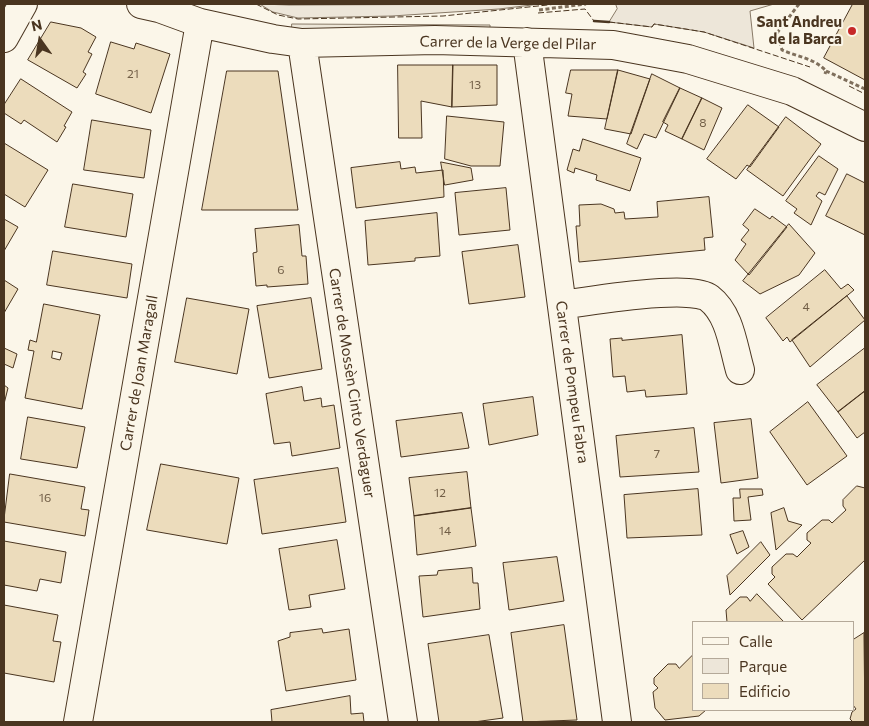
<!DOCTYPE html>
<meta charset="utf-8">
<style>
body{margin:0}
#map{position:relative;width:869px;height:726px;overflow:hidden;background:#fbf6e9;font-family:Commissioner,sans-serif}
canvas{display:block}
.frame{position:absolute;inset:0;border:5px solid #4a3520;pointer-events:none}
.legend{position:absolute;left:692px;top:621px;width:162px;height:90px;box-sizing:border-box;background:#fbf6e9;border:1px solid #b4a999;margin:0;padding:6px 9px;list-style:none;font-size:15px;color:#4a3520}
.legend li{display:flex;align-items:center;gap:10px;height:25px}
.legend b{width:25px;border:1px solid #b4a999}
.north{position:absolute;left:15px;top:15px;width:50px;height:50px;-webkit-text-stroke:4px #fbf6e9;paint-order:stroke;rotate:347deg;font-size:14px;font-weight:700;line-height:20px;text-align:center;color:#4a3520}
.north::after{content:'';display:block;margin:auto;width:18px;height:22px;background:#4a3520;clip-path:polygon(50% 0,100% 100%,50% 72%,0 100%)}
</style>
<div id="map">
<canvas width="869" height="726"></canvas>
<div class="frame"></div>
<ul class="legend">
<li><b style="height:6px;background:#fbf6e9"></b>Calle</li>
<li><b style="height:14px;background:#ede6d9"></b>Parque</li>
<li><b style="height:14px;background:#ecdcbc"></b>Edificio</li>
</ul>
<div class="north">N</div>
</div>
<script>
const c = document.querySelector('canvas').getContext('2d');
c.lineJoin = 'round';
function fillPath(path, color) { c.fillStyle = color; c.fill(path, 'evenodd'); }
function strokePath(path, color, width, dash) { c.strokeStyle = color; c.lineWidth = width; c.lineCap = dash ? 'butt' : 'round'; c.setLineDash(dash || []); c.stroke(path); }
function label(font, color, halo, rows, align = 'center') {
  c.font = font + ' Commissioner,sans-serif'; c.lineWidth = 4; c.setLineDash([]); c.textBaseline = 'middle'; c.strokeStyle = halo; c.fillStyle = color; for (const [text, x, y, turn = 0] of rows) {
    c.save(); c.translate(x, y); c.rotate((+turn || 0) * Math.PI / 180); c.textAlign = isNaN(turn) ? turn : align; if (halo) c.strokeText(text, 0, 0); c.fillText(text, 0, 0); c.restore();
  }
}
const green = new Path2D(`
 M260,4L289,5L540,4L499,9L392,16L298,18L273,12Z
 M616,4H774L750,11L754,48L704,32L654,24L652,27L609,22L617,9Z`);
fillPath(green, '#ede6d9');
strokePath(green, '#887966', 1);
const parking = new Path2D(`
 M292,24L490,25V34L292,32Z`);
fillPath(parking, '#ede7d9');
strokePath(parking, '#887966', 1);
const building = new Path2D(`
 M853,4H865V80L824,58Z
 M51,22L81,28L96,37L88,52L92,54L83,72L86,74L77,88L28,60Z
 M111,42L134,49L136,43L170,54L151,113L96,94Z
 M398,65H453L452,107L421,101L422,138H399Z
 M453,65H497V105L452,107Z
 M571,70H618L607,119L568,116L572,94L566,93Z
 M618,70L650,79L631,134L605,129Z
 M227,71H278L298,210H202Z
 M652,74L680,88L656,138L644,134L637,149L627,144Z
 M21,79L72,112L64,126L66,127L57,142L24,120L21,124L4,113V105Z
 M680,88L702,98L682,139L665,131L668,125L663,122Z
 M702,98L722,108L704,150L682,139Z
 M748,105L779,127L750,167L747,165L736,179L707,159Z
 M447,116L504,122L500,166H471L445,159Z
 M786,117L821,144L783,196L747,170Z
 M92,120L151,130L144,178L84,170Z
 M583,139L641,158L630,191L596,180L597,175L575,168L574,173L567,170L573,149L579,151Z
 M4,143L48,170L25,207L4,194Z
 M819,156L838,169L825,195L819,192L816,196L822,201L811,225L794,213L797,209L786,201Z
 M400,162L401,169L415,167L416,173L443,170L444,197L356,208L351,168Z
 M441,162L471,168L473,180L445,185Z
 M847,174L865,183V235L826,216Z
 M73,184L133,194L126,237L65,227Z
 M506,188L510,230L459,235L455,193Z
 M709,197L713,237L704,238L705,250L579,262L576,226H580L579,205L601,204L614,209L615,213L624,212L625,219L658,217L657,202Z
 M755,209L770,219L772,216L787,227L749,275L735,260L746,244L741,240L749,230L743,225Z
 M437,213L440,256L415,258V261L368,265L365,221Z
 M4,219L18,227L4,251Z
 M789,224L815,253L799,275L760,294L743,281Z
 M299,225L302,256H306L308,284L267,287V285L256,286L253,253L257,252L255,229Z
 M518,245L525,297L469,304L462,252Z
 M53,251L132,264L127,298L47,285Z
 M825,270L841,289L848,284L854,290L790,342L787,337L783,341L766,318Z
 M4,280L18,289L4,313Z
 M847,296L865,320L810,367L792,340Z
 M187,298L249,309L237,374L175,362Z
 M311,298L322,369L269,378L257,306Z
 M44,304L100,315L82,409L25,398L34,351L28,350L30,340L36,342ZM53,351L62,353L60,360L52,358Z
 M682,335L687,394L646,397L645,390L627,392L625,376L613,377L610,339L622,338V340Z
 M4,348L17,354L13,368L4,364Z
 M865,348V391L838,412L817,385Z
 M4,385L8,388L4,404Z
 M302,387L304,401L321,398L322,407L334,405L340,448L292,456L290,442L274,444L266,394Z
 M865,391V432L857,438L838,412Z
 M533,397L538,435L489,445L483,404Z
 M808,402L847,456L807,485L770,432Z
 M462,413L469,448L401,457L396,421Z
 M28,417L85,427L77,468L21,459Z
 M751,419L758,478L721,483L714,423Z
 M694,428L699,472L620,477L616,436Z
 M161,464L239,478L227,544L147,530Z
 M338,468L346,522L262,534L254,480Z
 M467,472L471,508L414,516L409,478Z
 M10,474L85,487L81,509L89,510L85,536L4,522Z
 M857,486L865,488V560L802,620L768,584L775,577L772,574V567L786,554H793L797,557L811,543L807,540V533L822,520H829L832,523L846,510L843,506V500Z
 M698,489L702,535L627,538L624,495Z
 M740,489H762L763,495L748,497L751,520L734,521L733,498H740Z
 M471,508L476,546L417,555L414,516Z
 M784,508L788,521L802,525L776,550L771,513Z
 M743,531L749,547L737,554L730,535Z
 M337,540L345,589L309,595L311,607L289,610L279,549Z
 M4,541L66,552L61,583L40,579L37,591L4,585Z
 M761,542L770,555L730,595L727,576Z
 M557,557L564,601L509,610L503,563Z
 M472,568L473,583H478L480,609L423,617L419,576L437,575L438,571Z
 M757,594L784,622H727L726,610L740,597H747L750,601Z
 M4,605L58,615L53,641L61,642L54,682L4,673Z
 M564,625L577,720L523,722L511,633Z
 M322,629L323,633L349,629L356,680L286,691L278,641L290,637V633Z
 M864,633L865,722H853L850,719L852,712L856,709L853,705V640Z
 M489,635L503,718L474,722H439L428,644Z
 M693,655V710H706L699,716L665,720L655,708L653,692L658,688L654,684V678L668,664H676L679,668Z
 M350,696L351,714L363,713L364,722H272L271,710Z`);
fillPath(building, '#ecdcbc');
strokePath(building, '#4a3520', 1);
const minor = new Path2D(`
 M141,4L159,8L200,23L273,39L302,43L435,40L613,45L688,59L792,91L865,127
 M4,38L23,4
 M527,42L617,722
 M302,43L403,722
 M562,305C587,301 691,284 709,298C730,314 733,346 740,370
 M78,722L200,23`);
strokePath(minor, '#4a3520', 30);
strokePath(new Path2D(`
 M799,4L777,33L782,50C798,57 814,58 826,71L825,74
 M539,10L586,4
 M826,71L865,89`), '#7f6f5c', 3, [4, 2.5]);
strokePath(minor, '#fbf6e9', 28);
strokePath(new Path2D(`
 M256,4L278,15L298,19L443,16L557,4
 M538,13L585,9L594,21
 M609,22L652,27L654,24L704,32L810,67
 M849,86L865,94`), '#4a3520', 1, [6, 2.5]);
strokePath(new Path2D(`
 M594,21L609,22`), '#4a3520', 2.5);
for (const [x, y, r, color] of [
 [852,31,5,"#c62828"]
]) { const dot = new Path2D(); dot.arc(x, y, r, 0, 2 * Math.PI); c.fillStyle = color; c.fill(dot); strokePath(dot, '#fbf6e9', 2); }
label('12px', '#725f47', null, [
 ["21",133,74],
 ["13",475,85],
 ["8",703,123],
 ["6",281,270],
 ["4",806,307],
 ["7",657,454],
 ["12",440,493],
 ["16",45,498],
 ["14",445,531]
]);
label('bold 15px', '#4a3520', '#fbf6e9', [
 ["Sant Andreu",842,22],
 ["de la Barca",842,39]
], 'right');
label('15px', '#4a3520', '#fbf6e9', [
 ["Carrer de la Verge del Pilar",508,43,1],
 ["Carrer de Joan Maragall",139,373,-80],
 ["Carrer de Pompeu Fabra",572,382,82],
 ["Carrer de Mossèn Cinto Verdaguer",352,383,81]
]);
</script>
